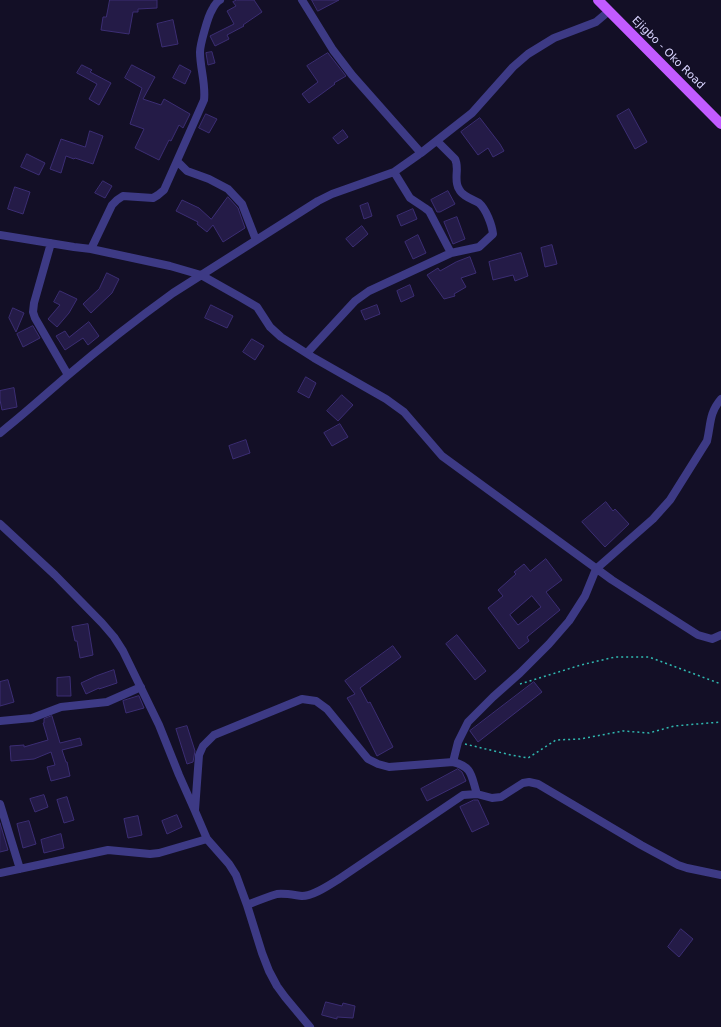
<!DOCTYPE html>
<style>
body{margin:0}
canvas{display:block;background:#130f26}
</style>
<canvas width="721" height="1027"></canvas>
<script>
const c = document.querySelector('canvas').getContext('2d');
c.lineJoin = 'round';
function fillPath(path, color) { c.fillStyle = color; c.fill(path, 'evenodd'); }
function strokePath(path, color, width, dash) { c.strokeStyle = color; c.lineWidth = width; c.lineCap = dash ? 'butt' : 'round'; c.setLineDash(dash || []); c.stroke(path); }
function label(font, color, halo, rows, align = 'center') {
  c.font = font + ' "DejaVu Sans",sans-serif'; c.lineWidth = 3; c.setLineDash([]); c.textBaseline = 'middle'; c.strokeStyle = halo; c.fillStyle = color; for (const [text, x, y, turn = 0] of rows) {
    c.save(); c.translate(x, y); c.rotate((+turn || 0) * Math.PI / 180); c.textAlign = isNaN(turn) ? turn : align; if (halo) c.strokeText(text, 0, 0); c.fillText(text, 0, 0); c.restore();
  }
}
const building = new Path2D(`
 M110,0H157V8L138,9V12H133L129,34L101,30L103,17H106Z
 M237,0H254L262,12L243,25L244,26L227,35L229,39L215,46L210,36L234,24L227,11L236,6L233,2Z
 M312,0H339L318,11Z
 M173,20L178,44L162,47L157,24Z
 M212,52L215,63L208,65L206,53Z
 M328,53L346,76L334,83L335,84L309,103L302,94L318,82L307,66Z
 M82,65L92,70L90,72L111,83L99,105L89,99L97,84L77,73Z
 M132,65L155,77L143,99L161,105L164,99L190,114L183,128L179,125L171,141L169,140L159,160L135,148L144,129L130,124L142,88L125,78Z
 M180,65L191,71L185,84L173,78Z
 M629,109L647,142L635,149L617,116Z
 M206,114L217,119L209,133L199,128Z
 M480,118L500,144L504,151L493,157L488,148L478,155L461,132Z
 M343,130L348,137L338,144L333,138Z
 M90,131L103,136L93,164L75,158L74,159L66,156L61,173L50,169L61,139L85,147Z
 M27,154L45,163L39,175L21,167Z
 M103,181L112,186L105,198L95,193Z
 M15,187L30,192L23,214L8,209Z
 M448,191L455,204L440,212H437L431,200Z
 M228,197L238,208L245,228L223,242L213,225L207,232L197,224L198,222L176,211L182,200L199,208L211,219Z
 M368,203L372,216L364,219L360,206Z
 M413,209L417,219L401,226L397,216Z
 M457,217L465,239L453,244L444,222Z
 M362,226L368,234L353,247L346,239Z
 M418,235L426,253L413,259L405,242Z
 M552,245L557,264L545,267L541,248Z
 M521,253L528,276L515,281L513,275L493,280L489,262Z
 M470,257L476,273L461,278L466,287L454,294L455,296L444,299L427,275L438,268L440,271L456,262Z
 M107,273L119,279L112,293L91,313L83,304L99,289Z
 M410,285L414,296L401,302L397,291Z
 M60,291L77,299L69,313L57,327L48,319L60,305L54,302Z
 M211,305L233,316L227,328L205,318Z
 M377,305L380,314L365,320L361,311Z
 M13,308L24,313L16,332L9,318Z
 M89,322L99,336L88,345L83,338L65,350L56,336L65,331L69,337Z
 M33,326L40,338L23,347L17,334Z
 M252,339L264,346L255,360L243,352Z
 M306,377L316,383L309,398L298,392Z
 M14,388L17,407L2,410L0,400V391Z
 M342,395L353,405L338,421L327,411Z
 M340,424L348,437L332,446L324,433Z
 M246,440L250,453L233,459L229,446Z
 M606,502L613,511L615,509L629,524L605,547L582,522Z
 M546,559L562,580L546,592L560,610L527,637L529,641L519,649L488,608L503,596L498,590L516,574L514,572L524,564L530,571ZM532,596L541,607L518,625L510,615Z
 M88,624L93,655L80,658L77,641H75L72,627Z
 M457,635L486,671L475,680L446,644Z
 M393,646L401,657L360,688L368,703L370,702L393,747L377,756L352,706L347,698L355,694L345,681Z
 M114,670L117,683L99,689V688L86,694L81,683L96,676Z
 M70,677L71,696H57V678Z
 M8,680L14,702L0,706V682Z
 M534,682L542,692L478,742L470,731Z
 M139,696L144,708L126,713L123,701Z
 M52,716L60,743L80,738L82,745L62,750L66,762H67L70,776L51,781L47,767L55,765L51,752L34,759L11,761L10,746L24,745V747L48,740L43,723H44V719Z
 M187,726L195,751L193,762L187,764L176,729Z
 M458,769L462,772L466,781L427,801L421,789Z
 M44,795L48,807L35,812L30,799Z
 M67,797L74,820L64,823L57,800Z
 M474,800H478L489,824L472,832L460,807Z
 M177,815L182,827L167,834L162,821Z
 M138,816L142,835L128,838L124,819Z
 M29,821L36,844L23,848L17,824Z
 M0,823L8,850L0,852Z
 M61,834L64,848L44,853L41,840Z
 M681,929L693,939L679,957L668,947Z
 M326,1002L342,1006L343,1003L355,1006L353,1018L337,1017V1019L322,1015Z`);
fillPath(building, '#241b47');
strokePath(building, '#3b2d73', 1);
strokePath(new Path2D(`
 M520,684L581,665L615,657H649L721,684
 M465,744L511,755L528,758L556,740L580,739L623,731L649,733L674,726L721,722`), '#2fb8b0', 1.5, [2, 3]);
strokePath(new Path2D(`
 M302,0L333,50L352,75L421,153
 M177,161L187,171L209,179L228,189L242,204L256,240
 M394,172L410,198L425,208L429,211L451,253
 M0,235L74,247L91,249L170,266L201,275L240,297L257,307L270,327L281,337L314,358L386,399L404,412L442,456L612,580L698,635L712,639L721,635
 M51,243L34,303L33,312L35,318L68,375
 M91,249L112,205L117,200L123,196L153,198L158,195L164,190L204,100C206,84 200,68 200,52C200,45 208,16 212,10C214,6 216,2 220,0
 M307,353L355,301L369,291L451,253L479,247L493,234C492,225 486,209 479,203C472,199 462,196 459,189C453,180 460,168 455,159L437,141
 M0,433C23,415 45,395 67,376C101,347 137,319 173,293L318,201L332,194L394,172L421,153L472,113L513,67L528,54L554,38L596,22L609,11
 M0,524L55,575L102,623L114,637L123,651L159,725L179,775L195,811L207,839L229,864L236,875L247,905L262,953L269,971L277,986L285,997L310,1027
 M0,721L32,718L61,707L107,702L141,687
 M453,762L458,742L468,722L493,697L520,673L549,644L569,621L585,596L596,569L653,519L670,500L707,441C711,424 709,413 721,399
 M0,804L20,869
 M195,810L199,755L203,746L214,735L302,699L316,701L327,709L368,759L378,764L389,767L453,762C473,767 471,776 477,794
 M0,873L108,850L150,854L159,853L207,839
 M247,905C257,901 267,897 277,894C285,893 294,895 302,896C314,896 329,885 339,879L463,795L477,794L492,798L501,797L523,783L529,782L538,784L641,845L678,865L687,868L721,875`), '#3d3a85', 8);
strokePath(new Path2D(`
 M598,0L721,124`), '#c25bff', 10);
label('11px', '#d9d4ff', '#130f26', [
 ["Ejigbo - Oko Road",668,53,45]
]);
</script>
